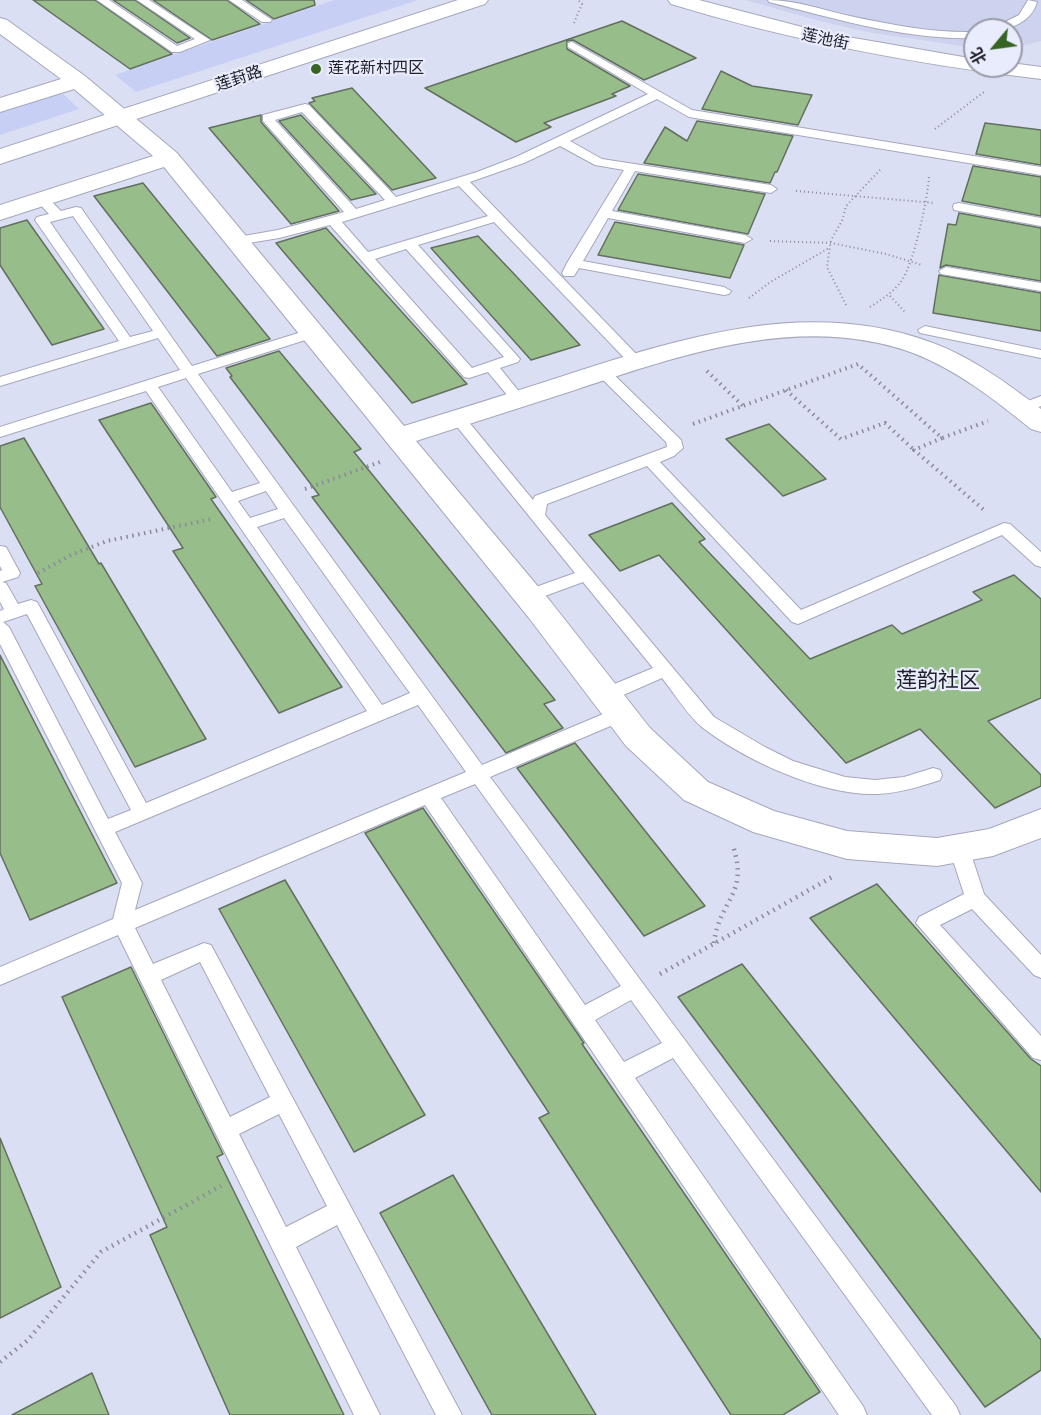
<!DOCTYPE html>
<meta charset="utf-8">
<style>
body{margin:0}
#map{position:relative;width:1041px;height:1415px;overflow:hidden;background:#dbdff4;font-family:"Varela Round","Noto Sans SC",sans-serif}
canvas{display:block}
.north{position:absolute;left:963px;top:18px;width:60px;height:60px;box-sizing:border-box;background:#e9ecfd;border:2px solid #999ba8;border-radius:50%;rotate:241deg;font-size:16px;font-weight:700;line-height:24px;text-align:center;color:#202129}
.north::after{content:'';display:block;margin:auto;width:21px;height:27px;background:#356423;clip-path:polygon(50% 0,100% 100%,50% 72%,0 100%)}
</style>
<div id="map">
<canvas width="1041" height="1415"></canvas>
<div class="north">北</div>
</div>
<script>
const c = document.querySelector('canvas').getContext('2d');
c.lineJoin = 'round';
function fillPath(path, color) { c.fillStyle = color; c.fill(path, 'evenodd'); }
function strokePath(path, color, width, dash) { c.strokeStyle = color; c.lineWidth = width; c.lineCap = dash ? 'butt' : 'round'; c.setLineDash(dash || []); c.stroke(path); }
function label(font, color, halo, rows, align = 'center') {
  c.font = font + ' "Varela Round","Noto Sans SC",sans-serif'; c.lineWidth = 4.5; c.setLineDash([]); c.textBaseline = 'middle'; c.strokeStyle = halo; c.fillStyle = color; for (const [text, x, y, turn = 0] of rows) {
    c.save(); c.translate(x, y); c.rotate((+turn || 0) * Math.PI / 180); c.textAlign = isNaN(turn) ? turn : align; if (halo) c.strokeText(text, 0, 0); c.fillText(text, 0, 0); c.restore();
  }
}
fillPath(new Path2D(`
 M745,0H1041V41L1011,49V30H975V48L867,32L816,20Z`), '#cdd2ee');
fillPath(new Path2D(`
 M334,0H418L136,92L115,75Z
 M61,92L79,109L0,135V111Z`), '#c8cff5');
const building = new Path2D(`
 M33,0H95L172,54L130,69Z
 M113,0H135L190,38L177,43Z
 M153,0H227L260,24L212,40Z
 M246,0H314L315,5L274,19Z
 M622,21L696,58L644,80L573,40L567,41V49L630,86L612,94L616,96L544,123L551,127L516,142L425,88Z
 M721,71L752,86L812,95L798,125L702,109Z
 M352,88L436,178L392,190L309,103L315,101L312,98Z
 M261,115V122L339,211L291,224L209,128Z
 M301,115L376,194L351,200L279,121Z
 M697,121L793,136L777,172H775L770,183L644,163L665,127L687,141Z
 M985,123L1041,130V165L976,154Z
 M973,166L1041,177V216L962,201Z
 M638,174L765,194L748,234L618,210Z
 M143,183L270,339L217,356L94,196Z
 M959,213L1041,228V281L946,265L940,268L948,224L956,225Z
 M27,220L104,329L52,345L0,265V228Z
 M615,222L744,245L730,278L598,255Z
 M326,228L467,384L412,403L276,243Z
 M478,236L516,276L580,345L531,360L431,248Z
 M939,275L1041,293V331L933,313Z
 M279,351L361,449L354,452L555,700L544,704L563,728L506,753L312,497L319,495L230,377L232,376L226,368Z
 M151,403L216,497L211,499L342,687L279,713L173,551L183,548L99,420Z
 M769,424L826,479L783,496L726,439Z
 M24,438L99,564L101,563L206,739L135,767L35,586L42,584L0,507V446Z
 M672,503L705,539L699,542L810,659L892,625L902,634L982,600L973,592L1014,575L1041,599V698L988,721L1041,775V786L995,808L920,729L846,763L659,555L620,571L589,535Z
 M0,655L117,883L30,920L0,853Z
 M575,743L705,906L644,936L517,768Z
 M423,808L584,1043L582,1044L820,1392L783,1415H731L539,1118L549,1113L365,833Z
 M285,880L425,1115L354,1152L219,909Z
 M877,884L1031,1059L1041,1066V1192L810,918Z
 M742,964L1041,1340V1370L985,1407L678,997Z
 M131,967L223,1154L217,1157L344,1415H230L150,1235L167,1227L62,997Z
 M0,1138L61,1287L0,1318Z
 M453,1175L596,1415H492L380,1213Z
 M92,1373L109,1415H12Z`);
fillPath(building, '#97bd8b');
strokePath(building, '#636f5f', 1.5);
const service = new Path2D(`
 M97,0H109L177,46L195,39L137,0H149L210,40L180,52H172Z
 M229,0H242L272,20L270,22H262Z
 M768,0C796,0 822,10 850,16C892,25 933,33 975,32V38C906,40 836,19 769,2Z
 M1028,0L1037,2C1031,23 1010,30 989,30L1019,15Z
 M572,42L692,110L1041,167V175L689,117L657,99L570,141L602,159L771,185L777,189L771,193L635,171L612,211L745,235L752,239L745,243L608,218L583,261L724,287L731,291L729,294L724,295L579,268L574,276H564L562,273L567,263L624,170L595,165L560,146L524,163L470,182L641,359L643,362L641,365H631L494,222L418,245L520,359L518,362L500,368L525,399L518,404L513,402L488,372L469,378L464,377L330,225L279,238L237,245L230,241L232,238L278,230L344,212L263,121V115L305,104L309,105L396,197L477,172L516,157L648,94L568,47V43ZM302,112L385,200L356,209L275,120ZM459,186L488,216L368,252L342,222ZM406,249L504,357L472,368L375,259Z
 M42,196L47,197L61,211L76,207L81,208L192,366L308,330H318L320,333L318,336L198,374L482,765L615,709L621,707L627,709L630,714L627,719L490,777L956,1406L960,1415H932L673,1058L635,1078L863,1406L867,1415H839L425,805L135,928L153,964L204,943L211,945L462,1415H436L337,1225L296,1247L380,1415H354L118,935L0,985V967L113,919L122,883L0,644V611L4,609L0,602V571L2,570L0,566V546L6,547L20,573L18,577L2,582L6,583L18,604L31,600L37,602L146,803L367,711L146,391L0,437V427L180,370L158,338L0,386V377L119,341L35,220L37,217L49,214L36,200ZM73,216L153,331L130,337L50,222ZM186,378L260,483L232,492L158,387ZM266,491L278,509L250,518L238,501ZM284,518L393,670L410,693L382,705L257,527ZM27,614L131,810L108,819L9,627L3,622ZM418,705L466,772L135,910L142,883L115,832ZM475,784L621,986L585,1005L441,798ZM200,962L270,1097L230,1117L161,980ZM631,1000L662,1043L624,1062L595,1020ZM279,1114L327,1206L286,1227L239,1134Z
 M959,203L1041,218V226L954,210L953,207L954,204Z
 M946,267L1041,283V291L941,274L939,271Z
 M925,326L1041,350V358L920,333L918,330Z
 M603,368L608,369L681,440L683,448L674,456L660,462L801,610L1004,523L1010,524L1041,552V567L1035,565L1002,535L798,624L792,622L647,466L547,504L545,515L714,717L765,747L793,761L845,777L875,780L904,777L933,768L940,770L942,775L940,780C919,787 899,793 877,794C823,796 746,761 703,728C687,715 675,694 662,678L612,700L606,701L600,700L597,695L600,690L653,668L583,582L534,600H522L520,596L522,592L575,573L450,418L458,413L463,415L533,500L535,496L667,447L666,442L598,375L596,372L598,369Z
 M1041,396V406L1023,413L1015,408L1018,405Z
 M959,840L966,843L969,848L984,894L1041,955V978L1034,975L972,909L940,925L1041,1036V1060L1033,1058L916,923L919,917L964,894L949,848L952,843Z`);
const minor = new Path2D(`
 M0,18L7,20L85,76L177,153L404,426C456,410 508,394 560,377C680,338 809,296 933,343C973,358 1008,384 1041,409V432L1031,429C995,400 957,370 913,353C801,312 680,355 572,391C520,408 468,424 416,441L551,602L650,728L708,782L774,811L847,831L937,838L989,829L1041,809V838L993,856L937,866L847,859L753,832L684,800L626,746L529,618L164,167L0,220V205L153,156L74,89L0,112V98L61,79L0,34Z`);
const secondary = new Path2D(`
 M458,0H488L485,4L0,164V149Z
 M668,0H699L825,33L975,59V66H1011V63L1041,67V79C915,64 792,41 671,4Z`);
strokePath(service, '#a5a8bc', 2);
strokePath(minor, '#a5a8bc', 2);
strokePath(secondary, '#a5a8bc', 2);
strokePath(new Path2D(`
 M574,23L582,4L578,0
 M935,129L984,92
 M796,191L935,203
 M770,241L831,243L886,254L922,265
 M890,296L906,313
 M749,298L769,283L829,248
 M846,305L827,267L831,240L842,221L846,206L880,170
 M870,307C882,299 894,292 902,280C914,262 928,198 929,176`), '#898b9b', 2, [1, 3]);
strokePath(new Path2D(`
 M707,371L743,406
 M786,390L841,439L885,423L914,450
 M693,424L858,364L942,438L988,421
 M942,438L914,450L984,510
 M305,489L380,462
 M38,573L71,555L107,541L212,519`), '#898b9b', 4, [1.5, 4.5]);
strokePath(new Path2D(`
 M714,943C719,900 749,895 733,846
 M660,974L834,876
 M0,1362L28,1340L101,1252L221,1186`), '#898b9b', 4.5, [1.5, 5]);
fillPath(service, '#fff');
fillPath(minor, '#fff');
fillPath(secondary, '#fff');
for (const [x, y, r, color] of [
 [316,69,6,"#356423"]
]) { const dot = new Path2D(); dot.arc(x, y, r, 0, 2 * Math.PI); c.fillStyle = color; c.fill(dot); strokePath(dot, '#e9ecfd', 2); }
label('16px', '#202129', '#e9ecfd', [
 ["莲池街",825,40,12],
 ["莲葑路",239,79,-18]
]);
label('16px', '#202129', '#e9ecfd', [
 ["莲花新村四区",328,69]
], 'left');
label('21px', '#202129', '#e9ecfd', [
 ["莲韵社区",938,681]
]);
</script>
